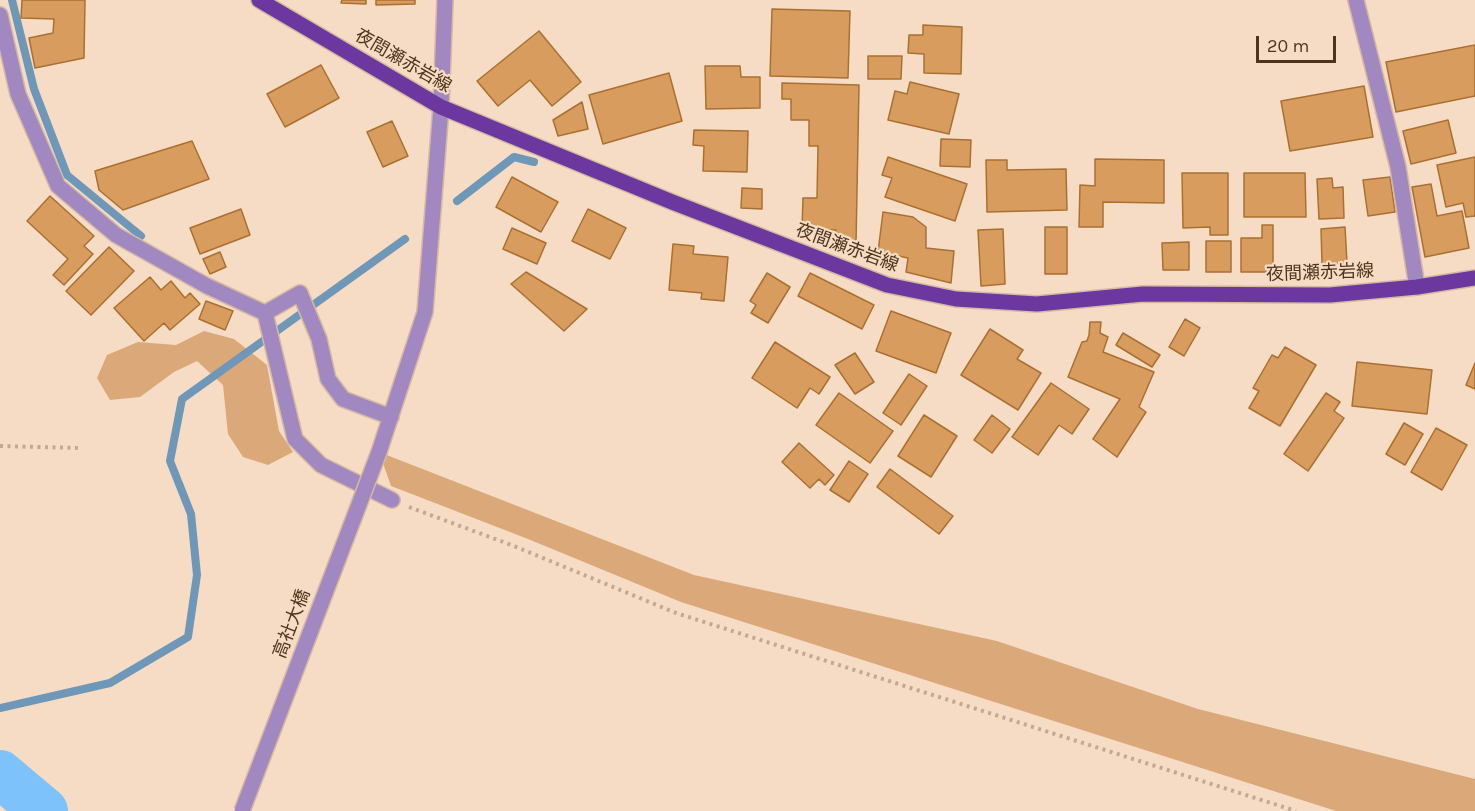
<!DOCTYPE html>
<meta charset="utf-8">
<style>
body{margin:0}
#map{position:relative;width:1475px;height:811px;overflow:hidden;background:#f6dcc4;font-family:Karla,sans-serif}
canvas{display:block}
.scale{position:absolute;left:1256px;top:36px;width:80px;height:27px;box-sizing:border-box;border:3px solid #4d341b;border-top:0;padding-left:8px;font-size:18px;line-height:21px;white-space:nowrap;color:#4d341b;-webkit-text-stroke:4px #f6dcc4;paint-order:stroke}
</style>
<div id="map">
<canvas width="1475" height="811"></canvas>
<div class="scale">20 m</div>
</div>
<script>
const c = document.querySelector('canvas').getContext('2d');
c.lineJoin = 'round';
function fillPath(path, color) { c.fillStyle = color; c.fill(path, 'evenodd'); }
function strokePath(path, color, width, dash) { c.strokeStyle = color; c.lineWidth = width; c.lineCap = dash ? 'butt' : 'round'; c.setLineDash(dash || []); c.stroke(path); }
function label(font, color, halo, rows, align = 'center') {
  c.font = font + ' Karla,"Noto Sans JP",sans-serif'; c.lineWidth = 4.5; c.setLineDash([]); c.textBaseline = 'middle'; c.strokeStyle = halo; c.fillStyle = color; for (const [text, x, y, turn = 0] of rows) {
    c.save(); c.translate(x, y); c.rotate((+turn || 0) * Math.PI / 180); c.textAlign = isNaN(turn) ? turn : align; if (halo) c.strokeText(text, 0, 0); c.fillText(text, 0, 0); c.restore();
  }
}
fillPath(new Path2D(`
 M204,331L234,339L267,365L279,431L293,452L268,465L243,457L228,434L223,385L197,361L174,372L140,397L110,400L97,378L107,355L138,342L176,345Z
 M379,452L694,575L997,641L1198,709L1475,779V811H1336L681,602L528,539L391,486Z`), '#dba979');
strokePath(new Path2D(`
 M12,0L34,89L67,175L141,236
 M457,201L514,157L534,162
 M0,708L110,683L188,637L197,575L191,514L170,461L182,399L405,239`), '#6f97b7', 8);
strokePath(new Path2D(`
 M0,774L44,811`), '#7dc2fa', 48);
const building = new Path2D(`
 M22,0H85L84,58L35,68L29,38L53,33L54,19L21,18Z
 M342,0H366V4L341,3Z
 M376,0H415V4L376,5Z
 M772,9L850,11L848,78L770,76Z
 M923,25L962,27L961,74L924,73V54L908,53L909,35H923Z
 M539,31L581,82L552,106L530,80L498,106L477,81Z
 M1475,45V96L1396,112L1386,62Z
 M868,56H902L901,79H868Z
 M321,65L339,98L285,127L267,94Z
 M705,66H740L741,77H760V108L706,109Z
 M669,73L682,121L603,144L589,95Z
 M910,82L959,94L949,134L888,120L895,91L907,94Z
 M782,83L859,85L856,244H835L836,230L802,229L803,198H817L818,146H809V120H791V99H782Z
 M1364,86L1373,137L1290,151L1281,101Z
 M582,102L588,129L558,136L553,120Z
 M1448,120L1456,153L1411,164L1403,131Z
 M392,121L408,156L383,167L367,132Z
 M694,130L748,131L747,172L703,171L704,146L693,145Z
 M941,139L971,140L970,167L940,166Z
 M192,141L209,179L123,210L99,190L95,171Z
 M888,157L967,184L955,221L885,197L892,178L882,175Z
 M1475,157V216L1466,217L1463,203L1446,207L1437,165Z
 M1095,159L1164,160V203L1103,202V227H1079L1080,185L1095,186Z
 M986,160H1007V170L1066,169L1067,210L987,212Z
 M1182,173H1228V235H1210V227L1183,228Z
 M1244,173H1305L1306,217H1244Z
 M512,177L558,202L541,232L496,207Z
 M1390,177L1395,212L1368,216L1363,180Z
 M1332,178L1333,188L1343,187L1344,218L1319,219L1317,179Z
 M1431,184L1437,216L1462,211L1469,248L1425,257L1412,187Z
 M742,188L762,189V209L741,208Z
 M50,196L94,236L84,246L93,254L64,285L53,275L68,259L27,221Z
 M241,209L250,235L200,254L190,228Z
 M588,209L626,228L610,259L572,241Z
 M883,212L913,217L926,227V248L954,251L951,283L906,272L908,258L878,252Z
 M1262,225H1273V272H1241V238H1262Z
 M1045,227H1067V274H1045Z
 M1345,227L1347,263L1322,264L1321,229Z
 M512,228L546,243L537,264L503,249Z
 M1003,229L1005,284L981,286L978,230Z
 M1206,241H1231V272H1206Z
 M1189,242V270H1163L1162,243Z
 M673,244L694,246L693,254L728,257L724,301L701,299L702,293L669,290Z
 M109,247L134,271L91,315L66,291Z
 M220,252L226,267L210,274L203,259Z
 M526,272L587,309L564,331L511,284Z
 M767,273L790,287L768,323L751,313L756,305L750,301Z
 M810,273L874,305L862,329L798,296Z
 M150,277L161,290L171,281L185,298L190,293L200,304L170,330L164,323L144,341L114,308Z
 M206,301L233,311L225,330L199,319Z
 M891,311L951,333L936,373L876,351Z
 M1185,319L1200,328L1184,356L1169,347Z
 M1090,322H1101L1100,333L1108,337L1103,352L1154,372L1139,407L1146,412L1117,457L1093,439L1120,399L1068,377L1082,342L1087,341L1089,335Z
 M990,329L1023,350L1017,359L1041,373L1018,410L961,375Z
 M1123,333L1160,355L1152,367L1116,345Z
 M775,342L830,377L819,394L810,388L797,408L752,378Z
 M1285,347L1316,365L1280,426L1249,408L1259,391L1253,388L1272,355L1278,358Z
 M855,353L874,382L855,394L835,365Z
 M1357,362L1432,370L1427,414L1352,406Z
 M1475,363V389L1466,385Z
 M909,374L927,386L901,425L883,413Z
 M1051,383L1089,409L1072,434L1059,425L1038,455L1012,437Z
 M839,393L893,431L870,463L816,425Z
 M1326,393L1340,402L1334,411L1344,418L1308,471L1284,454Z
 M924,415L957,436L931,477L898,456Z
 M992,415L1010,429L992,453L974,440Z
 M1404,423L1423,434L1405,465L1386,454Z
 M1436,428L1467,445L1442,490L1411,472Z
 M799,443L834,475L825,485L819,479L810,488L782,462Z
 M849,461L868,474L849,502L830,490Z
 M890,469L953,516L939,534L877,487Z`);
fillPath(building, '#d99c5f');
strokePath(building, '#aa7032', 1.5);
const minor = new Path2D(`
 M1356,0L1398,167L1417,287
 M0,15L18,94L58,186L116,235L207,286L265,313L300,293L319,339L328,379L343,399L391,417
 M265,313L295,439L321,465L392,500
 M379,452L425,312L441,107L445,0`);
const major = new Path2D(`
 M259,0L441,107L672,202L887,285L956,299L1037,304L1143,294L1330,295L1417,287L1475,278`);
strokePath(minor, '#d4baa2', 18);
strokePath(major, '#d4baa2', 18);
strokePath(new Path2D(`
 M0,446L80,448
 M409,507L514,546L676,613L1296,811`), '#c3a991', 4, [3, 4.5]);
strokePath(minor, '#a288c1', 15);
strokePath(major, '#6d37a0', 15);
const minorBridge = new Path2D(`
 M242,811L379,452`);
strokePath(minorBridge, '#d4baa2', 18, []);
strokePath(minorBridge, '#a288c1', 15);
label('18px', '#4d341b', '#f6dcc4', [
 ["夜間瀬赤岩線",403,61,30],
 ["夜間瀬赤岩線",847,248,20],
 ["夜間瀬赤岩線",1320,273,-2],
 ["高社大橋",292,624,-69]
]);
</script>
